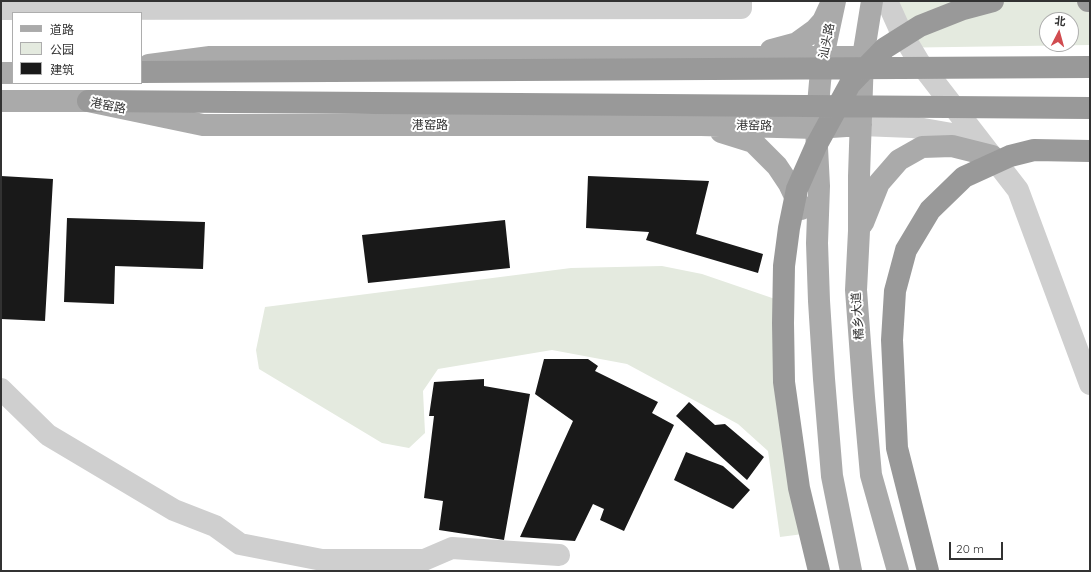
<!DOCTYPE html>
<meta charset="utf-8">
<style>
body{margin:0}
#map{position:relative;width:1091px;height:572px;overflow:hidden;background:#fff;font-family:Quicksand,"Noto Sans SC",sans-serif}
canvas{display:block}
.frame{position:absolute;inset:0;border:2px solid #323232;pointer-events:none}
.legend{position:absolute;left:12px;top:12px;width:130px;height:72px;box-sizing:border-box;background:#fff;border:1px solid #adadad;margin:0;padding:5px 7px;list-style:none;font-size:12px;color:#323232}
.legend li{display:flex;align-items:center;gap:8px;height:20px}
.legend b{width:20px;border:1px solid #adadad}
.north{position:absolute;left:1039px;top:12px;width:40px;height:40px;box-sizing:border-box;background:#fff;border:1px solid #adadad;border-radius:50%;rotate:6deg;font-size:11px;font-weight:700;line-height:16px;text-align:center;color:#323232}
.north::after{content:'';display:block;margin:auto;width:14px;height:18px;background:#d14c50;clip-path:polygon(50% 0,100% 100%,50% 72%,0 100%)}
.scale{position:absolute;left:949px;top:542px;width:54px;height:18px;box-sizing:border-box;border:2px solid #323232;border-top:0;padding-left:5px;font-size:12px;line-height:14px;white-space:nowrap;color:#323232;-webkit-text-stroke:3px #fff;paint-order:stroke}
</style>
<div id="map">
<canvas width="1091" height="572"></canvas>
<div class="frame"></div>
<ul class="legend">
<li><b style="height:5px;background:#aaa"></b>道路</li>
<li><b style="height:11px;background:#e4eadf"></b>公园</li>
<li><b style="height:11px;background:#191919"></b>建筑</li>
</ul>
<div class="north">北</div>
<div class="scale">20 m</div>
</div>
<script>
const c = document.querySelector('canvas').getContext('2d');
c.lineJoin = 'round';
function fillPath(path, color) { c.fillStyle = color; c.fill(path, 'evenodd'); }
function strokePath(path, color, width, dash) { c.strokeStyle = color; c.lineWidth = width; c.lineCap = dash ? 'butt' : 'round'; c.setLineDash(dash || []); c.stroke(path); }
function label(font, color, halo, rows, align = 'center') {
  c.font = font + ' Quicksand,"Noto Sans SC",sans-serif'; c.lineWidth = 4; c.setLineDash([]); c.textBaseline = 'middle'; c.strokeStyle = halo; c.fillStyle = color; for (const [text, x, y, turn = 0] of rows) {
    c.save(); c.translate(x, y); c.rotate((+turn || 0) * Math.PI / 180); c.textAlign = isNaN(turn) ? turn : align; if (halo) c.strokeText(text, 0, 0); c.fillText(text, 0, 0); c.restore();
  }
}
fillPath(new Path2D(`
 M896,1H1090V45L885,48ZM1047,20H1071V44H1047Z
 M662,266L702,274L778,300L803,534L780,537L768,451L738,424L627,364L552,350L438,369L423,391L425,433L409,448L382,443L259,369L256,350L265,307L571,268Z`), '#e4eadf');
fillPath(new Path2D(`
 M1,176L53,179L45,321L1,319Z
 M588,176L709,181L696,234L763,254L758,273L646,240L649,232L586,228Z
 M67,218L205,222L203,269L115,266L114,304L64,302Z
 M505,220L510,268L368,283L362,235Z
 M544,359H588L598,366L595,371L658,402L652,413L674,425L624,531L600,520L604,509L593,504L575,541L520,537L573,421L535,394Z
 M484,379V386L530,394L504,540L439,530L443,501L424,498L434,416H429L434,382Z
 M689,402L715,425L725,424L764,457L747,480L676,416Z
 M686,452L723,466L750,490L733,509L674,480Z`), '#191919');
strokePath(new Path2D(`
 M887,1L901,32L919,62L1018,190L1090,384
 M1,9L741,8V1
 M861,125L912,127L952,134L980,150
 M1,389L48,435L174,510L215,526L240,544L322,560H424L452,548L559,555`), '#cfcfcf', 22);
strokePath(new Path2D(`
 M835,1L823,57L820,82L816,128L819,186L817,243L819,301L824,379L832,476L851,571
 M872,1L863,57L859,176V231L856,290L864,397L871,475L898,571
 M771,50L797,43L815,30L823,21L829,8
 M149,65L210,57H863
 M1,73H13
 M1,101H88L203,125H701L816,128L861,125
 M721,132L753,142L777,166L789,184L801,209
 M863,223L879,183L899,160L922,147L952,146L992,156`), '#aaa', 22);
strokePath(new Path2D(`
 M1088,1H1090
 M141,72L1090,67
 M88,101L1090,108
 M819,571L799,488L784,382L783,323L784,266L789,228L797,189L816,146L850,84L885,48L920,26L963,9L993,1
 M928,571L897,448L892,340L895,291L906,250L930,210L964,177L1010,156L1034,150L1090,151`), '#999', 22);
label('12px', '#323232', '#fff', [
 ["汕头路",827,41,-79],
 ["港窑路",108,106,11],
 ["港窑路",430,125],
 ["港窑路",754,126,1],
 ["橘乡大道",858,316,-94]
]);
</script>
